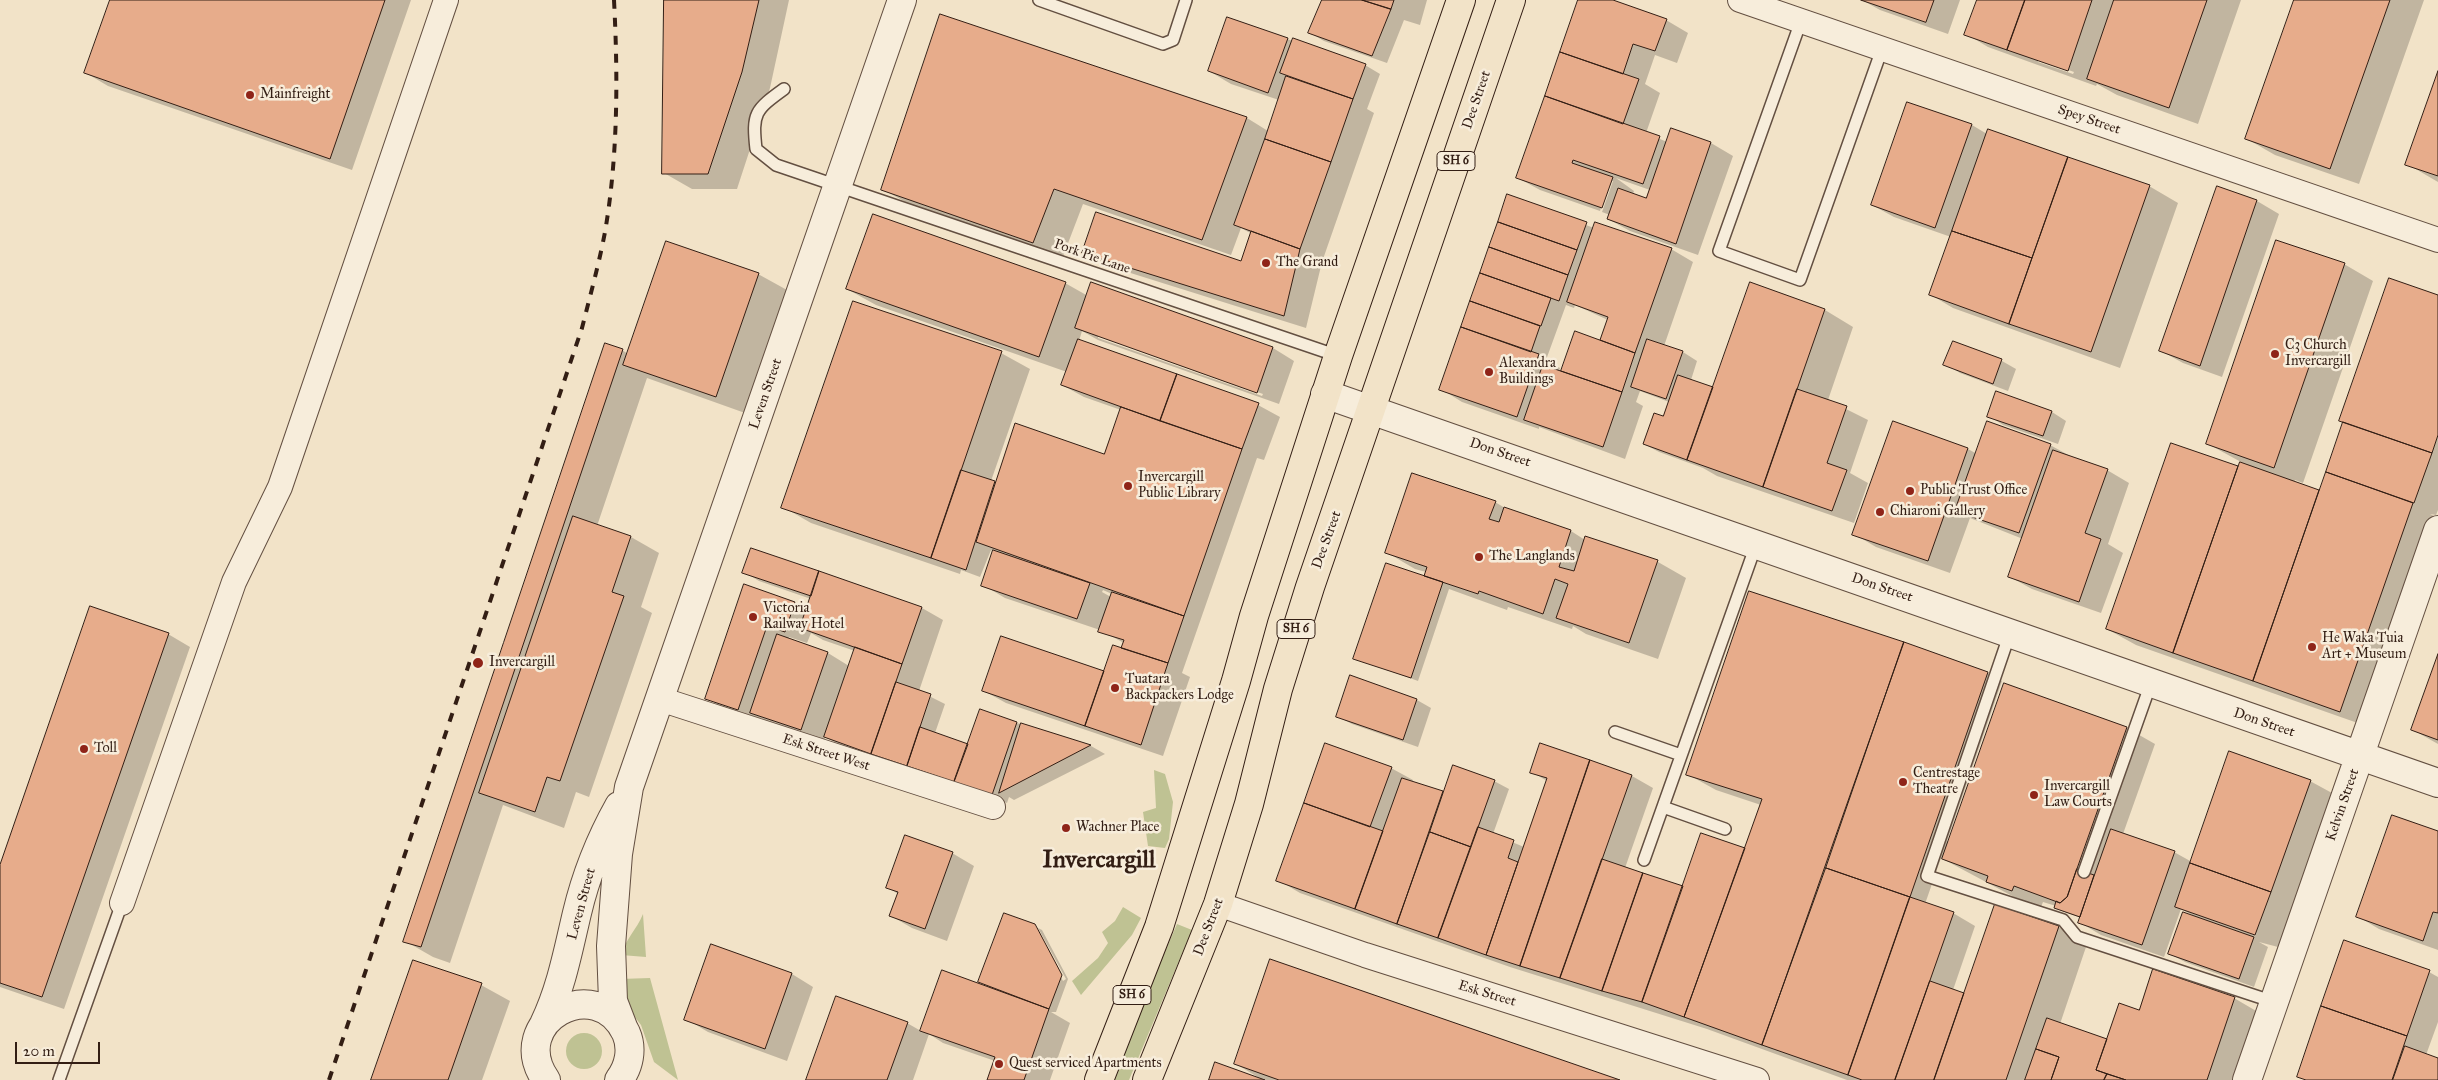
<!DOCTYPE html>
<style>
body{margin:0}
#map{position:relative;width:2438px;height:1080px;overflow:hidden;background:#f2e3c8;font-family:"IM FELL Great Primer",serif}
canvas{display:block}
.scale{position:absolute;left:15px;top:1042px;width:85px;height:22px;box-sizing:border-box;border:2px solid #331e14;border-top:0;padding-left:6px;font-size:15px;line-height:18px;white-space:nowrap;color:#331e14;-webkit-text-stroke:4px #f7eddb;paint-order:stroke}
</style>
<div id="map">
<canvas width="2438" height="1080"></canvas>
<div class="scale">20 m</div>
</div>
<script>
const c = document.querySelector('canvas').getContext('2d');
c.lineJoin = 'round';
function fillPath(path, color) { c.fillStyle = color; c.fill(path, 'evenodd'); }
function strokePath(path, color, width, dash) { c.strokeStyle = color; c.lineWidth = width; c.lineCap = dash ? 'butt' : 'round'; c.setLineDash(dash || []); c.stroke(path); }
function label(font, color, halo, rows, align = 'center') {
  c.font = font + ' "IM FELL Great Primer",serif'; c.lineWidth = 5; c.setLineDash([]); c.textBaseline = 'middle'; c.strokeStyle = halo; c.fillStyle = color; for (const [text, x, y, turn = 0] of rows) {
    c.save(); c.translate(x, y); c.rotate((+turn || 0) * Math.PI / 180); c.textAlign = isNaN(turn) ? turn : align; if (halo) c.strokeText(text, 0, 0); c.fillText(text, 0, 0); c.restore();
  }
}
fillPath(new Path2D(`
 M1154,770L1165,774L1173,802L1169,839L1165,848L1148,846L1143,812L1156,808Z
 M1123,907L1141,918L1132,935L1081,995L1072,981L1098,958L1108,943L1102,932L1115,921Z
 M643,914L646,957L621,955C625,940 637,929 643,914Z
 M1177,924L1192,930L1129,1080H1114L1134,1023Z
 M650,978L678,1080L654,1062L641,1025L624,1003L620,979Z
 M566 1051a18 18 0 1 1 36 0a18 18 0 1 1-36 0Z`), '#bfc293');
fillPath(new Path2D(`
 M111,0H411L352,170L108,86L86,73Z
 M665,0H789L770,88L737,189H692L664,173Z
 M1324,0H1427L1420,25L1404,20L1387,63L1324,41L1310,33Z
 M1580,0H1609L1666,20L1688,33L1677,63L1655,55L1645,84L1660,93L1646,133L1667,142L1671,130L1711,143L1733,156L1698,255L1630,231L1608,219L1610,215L1602,212L1613,181H1610L1600,211L1540,190L1518,178ZM1616,178L1650,190L1647,199L1633,194L1634,191Z
 M1862,0H1960L1948,34L1880,10Z
 M1978,0H2241L2198,124L2117,95L2097,84L2096,86L1988,47L1966,34ZM2038,59L2074,72L2073,74L2038,62Z
 M2295,0H2424L2359,184L2275,155L2247,139Z
 M1287,39L1365,65L1380,74L1367,109L1374,113L1322,262L1306,328L1105,265L1084,253L1242,262L1252,234L1241,228L1231,255L1083,204L1062,259L911,205L882,189L1247,118L1268,131L1279,100L1231,84L1209,71Z
 M2438,74V182L2407,164Z
 M1972,125L1987,134L1988,130L2149,186L2178,203L2120,368L1953,308L1931,295L1951,237L1894,217L1872,205Z
 M2218,187L2257,201L2279,214L2222,377L2183,363L2161,351Z
 M1508,196L1594,228L1671,249L1693,262L1664,346L1683,352L1697,361L1691,380L1713,388L1750,284L1825,310L1853,327L1828,400L1868,420L1850,473L1868,483L1854,523L1717,476L1703,468L1659,452L1644,444L1664,418L1669,402L1640,391L1636,402L1643,406L1625,459L1539,427V429L1462,402L1441,389ZM1566,305L1574,308L1575,305L1608,320L1606,344L1567,374L1559,371L1560,368L1546,360Z
 M2344,264L2373,281L2303,483L2295,480L2294,483L2320,492L2332,474L2327,471L2438,297V510L2436,515L2430,514L2438,518L2369,727L2136,645L2107,629L2172,444L2239,468L2241,462L2208,444Z
 M758,274L787,290L745,413L647,378L597,526L631,537L659,553L641,607L652,613L589,797L576,792L564,828L503,805L450,963L433,957L405,941L622,350L628,354Z
 M1065,283L1088,296L1273,348L1294,361L1279,404L1098,340L1082,331L1079,341L1258,405L1280,417L1264,460L1257,458L1182,673L1190,677L1163,756L1006,703L984,691L1002,638L1104,672L1124,643L1100,630L1005,598L983,585L994,551L991,550L980,577L961,570L960,574L811,523L783,507L1001,353L1030,369L991,481L996,483L1105,456L1121,410L1084,397L1062,385L1067,372L876,305L847,289ZM1098,335L1263,394L1262,396L1098,338ZM1103,590L1112,594L1111,597L1102,592Z
 M1953,343L2002,361L2016,369L2008,391L1960,373L1945,364Z
 M1997,393L2052,412L2066,421L2058,444L2003,425L1989,416Z
 M2050,445L2072,457L2107,470L2129,483L2108,544L2123,553L2101,613L2032,589L2010,577L2023,539L1970,518L1950,573L1876,547L1854,534L1968,449L1977,454Z
 M1495,502L1510,511L1571,531L1585,540L1586,538L1658,562L1686,578L1658,659L1586,634L1573,626L1572,629L1508,607L1507,610L1449,589L1418,681L1355,658L1430,579L1426,572L1415,569L1386,552Z
 M744,572L922,608L943,620L919,691L945,704L935,733L969,745L1017,723L1091,746L1105,754L1014,800L1009,797L1007,803L847,749L825,737L824,742L774,725L761,718L760,722L728,711L706,698L745,586L795,603L807,610L811,599L759,581ZM811,633L823,640L855,651L849,666L828,653L788,640L789,637L807,643Z
 M168,634L190,647L64,1009L0,987V869Z
 M1903,643L1988,673L2002,681L1947,841L1949,842L2005,685L2127,728L2155,744L2123,834L2174,852L2192,862L2310,781L2332,793L2278,947L2259,942L2268,947L2254,987L2185,962L2170,954L2194,916L2181,909L2164,957L2101,935L2079,922L2081,918L2062,911L2056,906L2043,902L2041,907L2016,898L1941,858L1925,904L1953,913L1975,926L1953,990L1965,995L1996,905L2059,927L2087,944L2060,1024L2108,1040L2140,1012L2234,998L2263,1015L2241,1080H1847L1707,1029L1510,967L1300,893L1278,880L1391,768L1413,780L1412,783L1444,793L1494,781L1509,789L1493,834L1524,847L1547,781L1532,772L1632,776L1653,788L1625,868L1683,888L1745,850L1761,805L1716,790L1687,774Z
 M2438,658V744L2413,730Z
 M1417,700L1431,708L1418,747L1352,724L1337,716Z
 M2438,833V950L2379,929L2357,916Z
 M952,853L974,866L947,941L912,928L891,916L898,894L887,887Z
 M1034,925L1063,981L1066,979L1038,928L1042,930L1068,979L1056,1012H1051L1070,1023L1050,1080H988L995,1061L943,1043L929,1034L913,1080H807L907,1023L921,1031L989,987L979,982Z
 M2429,972L2438,977V1022L2426,1055L2438,1059V1080H2305L2298,1076Z
 M792,974L813,987L787,1061L708,1032L686,1019Z
 M481,985L510,1001L482,1080H373Z
 M1236,1064L1616,1080H1210L1261,1079Z`), '#0003');
const building = new Path2D(`
 M110,0H385L330,159L84,73Z
 M664,0H759L742,72L708,174H662Z
 M1322,0H1362L1391,9L1372,56L1308,33Z
 M1362,0H1394L1391,9Z
 M1578,0H1613L1667,19L1655,51L1633,44L1623,74L1560,52Z
 M1861,0H1934L1926,22Z
 M1977,0H2025L2007,50L1964,35Z
 M2025,0H2092L2068,71L2007,50Z
 M2114,0H2207L2169,108L2087,79Z
 M2294,0H2390L2330,169L2245,139Z
 M940,14L1247,117L1202,240L1054,189L1033,243L881,190Z
 M1227,17L1288,38L1268,93L1208,71Z
 M1293,38L1366,64L1353,99L1280,73Z
 M1560,52L1639,79L1623,124L1545,96Z
 M2438,71V176L2405,165Z
 M1286,76L1353,99L1331,162L1265,139Z
 M1545,96L1660,136L1643,184L1573,160L1572,163L1613,177L1602,208L1516,178Z
 M1907,102L1972,124L1935,228L1871,205Z
 M1671,128L1711,142L1676,244L1607,219L1618,188L1646,198Z
 M1988,129L2068,157L2032,258L1952,231Z
 M1265,139L1331,162L1300,249L1234,225Z
 M2068,157L2150,185L2091,352L2009,324Z
 M2217,186L2257,200L2200,366L2159,351Z
 M1507,194L1587,222L1577,250L1498,222Z
 M1096,212L1241,261L1251,231L1300,249L1284,316L1082,253Z
 M873,214L1066,282L1039,357L846,289Z
 M1498,222L1577,250L1568,275L1489,247Z
 M1595,222L1672,248L1635,353L1600,340L1608,317L1567,302Z
 M1952,231L2032,258L2009,324L1929,295Z
 M2276,240L2345,263L2274,468L2206,444Z
 M666,241L759,273L716,397L623,365Z
 M1489,247L1568,275L1559,301L1480,273Z
 M1480,273L1551,298L1541,326L1470,301Z
 M2389,278L2438,295V435L2432,453L2339,421Z
 M1091,282L1273,347L1257,393L1075,328Z
 M1750,282L1825,309L1763,487L1687,460Z
 M853,301L1002,351L931,558L781,508Z
 M1470,301L1540,326L1531,352L1461,327Z
 M1461,327L1539,354L1517,417L1439,390Z
 M1575,331L1635,353L1622,392L1561,371Z
 M1078,339L1177,374L1160,421L1061,385Z
 M1647,339L1683,351L1666,399L1631,387Z
 M1953,341L2002,359L1993,384L1943,365Z
 M605,343L623,349L421,947L403,942Z
 M1543,365L1622,392L1603,447L1524,420Z
 M1177,374L1259,403L1242,449L1160,421Z
 M1678,375L1713,387L1687,460L1643,444L1654,413L1663,416Z
 M1797,389L1847,406L1827,463L1847,470L1832,511L1763,487Z
 M1996,391L2052,411L2043,436L1987,417Z
 M1121,407L1242,449L1184,616L976,542L1015,423L1104,454Z
 M1893,421L1968,448L1928,561L1852,535Z
 M1987,421L2051,444L2019,533L1955,511Z
 M2343,422L2432,453L2414,503L2326,472Z
 M2171,443L2238,466L2173,653L2106,629Z
 M2053,450L2108,469L2085,533L2101,539L2079,602L2008,577Z
 M2240,462L2319,490L2253,681L2173,653Z
 M961,470L995,481L966,570L931,558Z
 M2326,472L2413,503L2340,712L2253,681Z
 M1412,473L1496,501L1489,519L1499,522L1504,507L1571,530L1559,567L1574,571L1585,536L1658,560L1629,643L1556,618L1568,584L1555,579L1543,614L1479,591L1478,594L1424,576L1427,567L1385,553Z
 M573,516L631,536L612,592L624,596L560,781L547,777L535,812L479,793Z
 M751,548L819,571L811,596L742,573Z
 M993,550L1090,583L1077,619L981,586Z
 M1386,563L1443,582L1411,678L1353,659Z
 M819,571L922,607L902,664L800,628Z
 M744,584L795,602L785,632L767,626L738,710L705,699Z
 M1749,591L1904,642L1762,1045L1684,1017L1762,799L1686,775Z
 M1112,592L1184,616L1168,663L1121,648L1124,640L1098,632Z
 M90,606L169,633L42,997L0,983V865Z
 M777,634L828,652L801,730L750,713Z
 M1001,636L1104,671L1085,726L982,691Z
 M1904,642L1988,672L1910,897L1826,868Z
 M1113,645L1168,663L1141,745L1085,726Z
 M855,647L902,664L871,754L824,737Z
 M2438,654V740L2411,730Z
 M1350,675L1417,699L1403,740L1336,717Z
 M896,682L931,694L907,766L871,754Z
 M2004,683L2127,727L2067,897L2060,903L2014,886L2012,891L1986,882L1988,876L1942,859Z
 M980,709L1017,722L992,795L954,782Z
 M1021,723L1091,745L999,793Z
 M920,727L968,744L954,782L907,766Z
 M1325,743L1392,767L1370,827L1304,803Z
 M1540,743L1590,760L1520,966L1486,955L1547,778L1530,773Z
 M2229,751L2311,780L2271,892L2190,863Z
 M1590,760L1632,775L1560,978L1520,966Z
 M1453,765L1495,780L1471,847L1430,832Z
 M1402,778L1443,791L1397,924L1355,909Z
 M1304,803L1383,831L1355,909L1276,881Z
 M2392,815L2438,831V913L2433,912L2423,941L2356,917Z
 M1478,827L1514,840L1508,858L1518,862L1486,955L1438,938Z
 M2111,829L2175,851L2142,945L2078,923Z
 M1430,832L1471,847L1438,938L1397,924Z
 M1701,833L1745,848L1684,1017L1642,1002Z
 M905,835L953,852L925,929L889,916L898,892L886,888Z
 M1602,859L1643,873L1602,991L1560,978Z
 M2190,863L2271,892L2255,935L2175,907Z
 M1826,868L1910,897L1848,1075L1762,1045Z
 M2077,869L2094,875L2080,917L2054,908L2056,901L2060,903L2067,897Z
 M1643,873L1683,886L1642,1002L1602,991Z
 M1910,897L1954,912L1895,1080H1862L1848,1075Z
 M1995,904L2059,926L2006,1080H1934Z
 M2183,912L2254,937L2239,979L2168,954Z
 M1004,913L1035,924L1062,975L1049,1009L978,982Z
 M2344,940L2430,970L2407,1036L2321,1006Z
 M711,944L792,973L765,1049L684,1020Z
 M1270,959L1620,1080H1279L1234,1064Z
 M413,960L482,983L448,1080H371Z
 M2153,969L2235,997L2207,1080H2126L2096,1070L2119,1003L2139,1010Z
 M942,970L1049,1009L1024,1080H987L995,1057L920,1031Z
 M1930,981L1964,993L1934,1080H1895Z
 M836,996L908,1022L887,1080H806Z
 M2321,1006L2407,1036L2392,1080H2306L2297,1077Z
 M2047,1018L2107,1039L2096,1070L2107,1074L2104,1080H2051L2059,1057L2036,1049Z
 M2405,1046L2438,1058V1080H2393Z
 M2036,1049L2059,1057L2051,1080H2025Z
 M1215,1062L1265,1080H1209Z
 M2107,1074L2126,1080H2104Z`);
fillPath(building, '#e7ac8b');
strokePath(building, '#331e14', 1);
const service = new Path2D(`
 M1039,0L1163,44L1173,40L1186,0
 M1801,21L1719,251L1800,280L1882,49
 M784,89C755,110 752,113 756,149L776,165L1338,356
 M2010,633L1927,876L2063,920L2077,937L2274,1002
 M1615,732L1681,755
 M1663,807L1725,829
 M1644,860L1756,545
 M2084,872L2151,683
 M59,1080L122,903`);
const minor = new Path2D(`
 M1740,0L2438,240
 M660,699L993,807
 M122,903L234,582L280,487L446,0
 M1218,904L1365,955L1757,1080`);
const tertiary = new Path2D(`
 M1325,394L2438,783
 M544,1024C561,989 568,951 577,913C586,875 600,840 619,806
 M623,1027L613,1001L611,946L618,854L629,787L902,0
 M546,1080C505,1021 597,971 626,1033C633,1049 629,1067 619,1080
 M2247,1080L2438,530`);
const primary = new Path2D(`
 M1099,1080L1159,927L1236,681L1254,616L1338,356L1461,0
 M1147,1080L1218,904L1249,804L1278,689L1310,587L1511,0`);
strokePath(service, '#634f41', 14);
strokePath(minor, '#634f41', 26);
strokePath(tertiary, '#634f41', 30);
strokePath(primary, '#331e14', 30);
strokePath(service, '#f7eddb', 11);
strokePath(minor, '#f7eddb', 24);
strokePath(tertiary, '#f7eddb', 28);
strokePath(primary, '#f2e3c8', 28);
strokePath(new Path2D(`
 M329,1080L582,328C590,296 599,264 605,232C618,156 618,77 614,0`), '#331e14', 4, [9, 9]);
for (const [x, y, r, color] of [
 [250,95,5,"#8f2418"],
 [1266,263,5,"#8f2418"],
 [2275,354,5,"#8f2418"],
 [1489,372,5,"#8f2418"],
 [1128,486,5,"#8f2418"],
 [1910,491,5,"#8f2418"],
 [1880,512,5,"#8f2418"],
 [1479,557,5,"#8f2418"],
 [753,617,5,"#8f2418"],
 [2312,647,5,"#8f2418"],
 [478,663,6,"#8f2418"],
 [1115,688,5,"#8f2418"],
 [84,749,5,"#8f2418"],
 [1903,782,5,"#8f2418"],
 [2034,795,5,"#8f2418"],
 [1066,828,5,"#8f2418"],
 [999,1064,5,"#8f2418"]
]) { const dot = new Path2D(); dot.arc(x, y, r, 0, 2 * Math.PI); c.fillStyle = color; c.fill(dot); strokePath(dot, '#f7eddb', 2); }
for (const [x, y, w] of [
 [1456,161,38],
 [1296,629,38],
 [1132,995,38]
]) { const box = new Path2D(); box.roundRect(x - w / 2, y - 9.5, w, 19, 4); c.fillStyle = '#f7eddb'; c.fill(box); strokePath(box, '#331e14', 1); }
label('bold 12px', '#331e14', null, [
 ["SH 6",1456,161],
 ["SH 6",1296,629],
 ["SH 6",1132,995]
]);
label('14px', '#331e14', '#f7eddb', [
 ["Mainfreight",260,95],
 ["The Grand",1276,263],
 ["C3 Church",2285,346],
 ["Invercargill",2285,362],
 ["Alexandra",1499,364],
 ["Buildings",1499,380],
 ["Invercargill",1138,478],
 ["Public Library",1138,494],
 ["Public Trust Office",1920,491],
 ["Chiaroni Gallery",1890,512],
 ["The Langlands",1489,557],
 ["Victoria",763,609],
 ["Railway Hotel",763,625],
 ["He Waka Tuia",2322,639],
 ["Art + Museum",2322,655],
 ["Invercargill",489,663],
 ["Tuatara",1125,680],
 ["Backpackers Lodge",1125,696],
 ["Toll",94,749],
 ["Centrestage",1913,774],
 ["Theatre",1913,790],
 ["Invercargill",2044,787],
 ["Law Courts",2044,803],
 ["Wachner Place",1076,828],
 ["Quest serviced Apartments",1009,1064]
], 'left');
label('14px', '#331e14', '#f7eddb', [
 ["Dee Street",1477,100,-71],
 ["Spey Street",2089,120,19],
 ["Pork Pie Lane",1092,257,19],
 ["Leven Street",766,394,-71],
 ["Don Street",1500,453,19],
 ["Dee Street",1327,540,-70],
 ["Don Street",1882,588,19],
 ["Don Street",2264,723,19],
 ["Esk Street West",826,753,18],
 ["Kelvin Street",2343,805,-71],
 ["Leven Street",582,904,-75],
 ["Dee Street",1209,927,-69],
 ["Esk Street",1487,994,17]
]);
label('bold 24px', '#331e14', '#f7eddb', [
 ["Invercargill",1099,861]
]);
</script>
